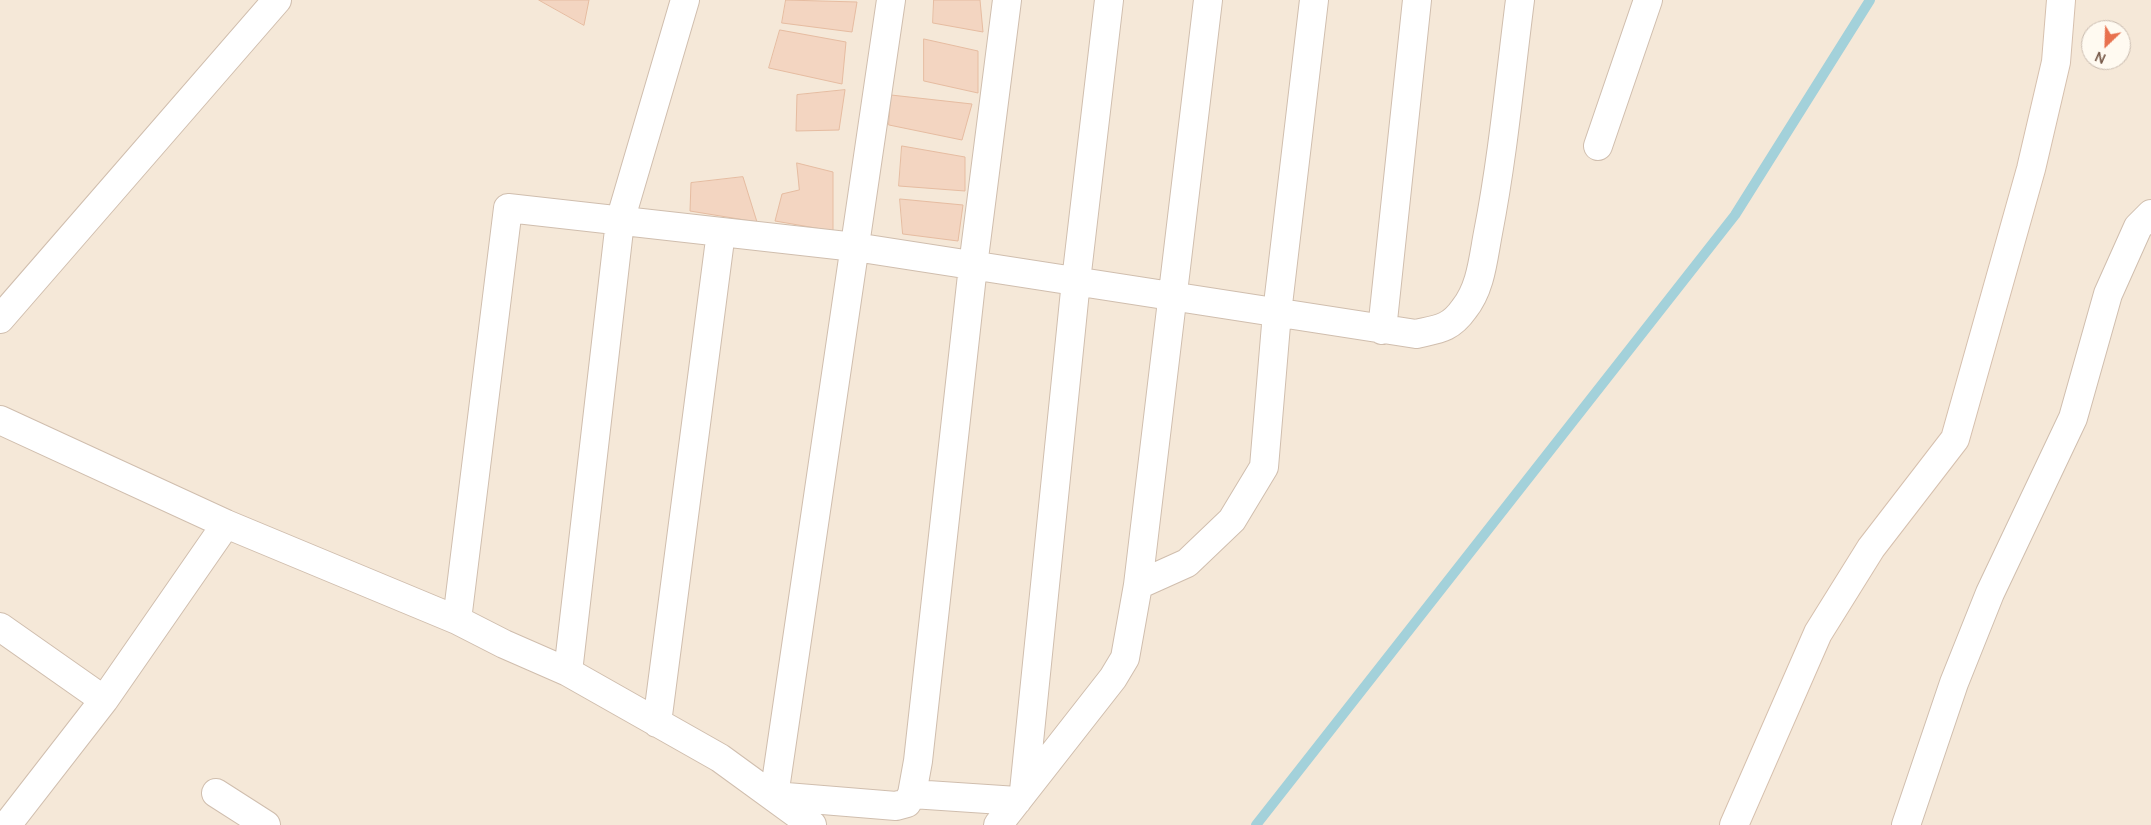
<!DOCTYPE html>
<style>
body{margin:0}
#map{position:relative;width:2151px;height:825px;overflow:hidden;background:#fdf6ea;font-family:Manrope,sans-serif}
canvas{display:block}
.north{position:absolute;left:2081px;top:20px;width:50px;height:50px;box-sizing:border-box;background:#fffaf1;border:1px solid #c9bbaf;border-radius:50%;rotate:204deg;font-size:14px;font-weight:700;line-height:20px;text-align:center;color:#795c4c}
.north::after{content:'';display:block;margin:auto;width:18px;height:22px;background:#e8714e;clip-path:polygon(50% 0,100% 100%,50% 72%,0 100%)}
</style>
<div id="map">
<canvas width="2151" height="825"></canvas>
<div class="north">N</div>
</div>
<script>
const c = document.querySelector('canvas').getContext('2d');
c.lineJoin = 'round';
function fillPath(path, color) { c.fillStyle = color; c.fill(path, 'evenodd'); }
function strokePath(path, color, width, dash) { c.strokeStyle = color; c.lineWidth = width; c.lineCap = dash ? 'butt' : 'round'; c.setLineDash(dash || []); c.stroke(path); }
fillPath(new Path2D(`
 M0,0H2151V825H0ZM2091,30H2121V60H2091Z`), '#f5e8d8');
strokePath(new Path2D(`
 M1256,825L1735,215L1870,0`), '#a3d1da', 10);
const building = new Path2D(`
 M539,0H589L584,25Z
 M786,0L857,2L852,32L782,23Z
 M934,0H980L983,32L933,23Z
 M780,30L846,42L842,84L769,68Z
 M924,39L978,51V93L924,81Z
 M845,90L839,130L796,131L797,95Z
 M891,95L972,104L962,140L889,125Z
 M902,146L965,157V191L899,186Z
 M797,163L833,172V231L775,221L782,194L799,190Z
 M743,177L757,222L690,211L691,183Z
 M900,199L963,205L958,241L903,234Z`);
fillPath(building, '#f3d5c1');
strokePath(building, '#e6bca1', 1);
const street = new Path2D(`
 M1598,146L1648,0
 M0,319L277,0
 M1382,330L1417,0
 M0,420L226,524L457,620L504,644L568,672L720,758L812,825
 M1138,585L1187,563L1232,520L1264,467L1277,313L1314,0
 M457,620L508,208L855,247L1416,334C1438,329 1450,329 1464,309C1481,288 1483,259 1488,233C1503,156 1510,78 1520,0
 M0,627L104,700
 M568,672L620,221L685,0
 M657,723L721,232
 M1024,791L1076,281L1109,0
 M216,793L266,825
 M912,794L1017,801
 M774,796L896,806L907,803L912,794L918,761L973,266L1007,0
 M774,796L891,0
 M7,825L104,700L226,524
 M998,825L1113,678L1125,658L1138,585L1208,0
 M1906,825L1954,683L1990,593L2073,418L2108,294L2138,227L2151,214`);
const secondary = new Path2D(`
 M1734,825L1818,633L1871,548L1955,439L2031,169L2056,62L2061,0`);
strokePath(street, '#d0beae', 30);
strokePath(secondary, '#d6c0ae', 30);
strokePath(street, '#fff', 28);
strokePath(secondary, '#fff', 28);
</script>
